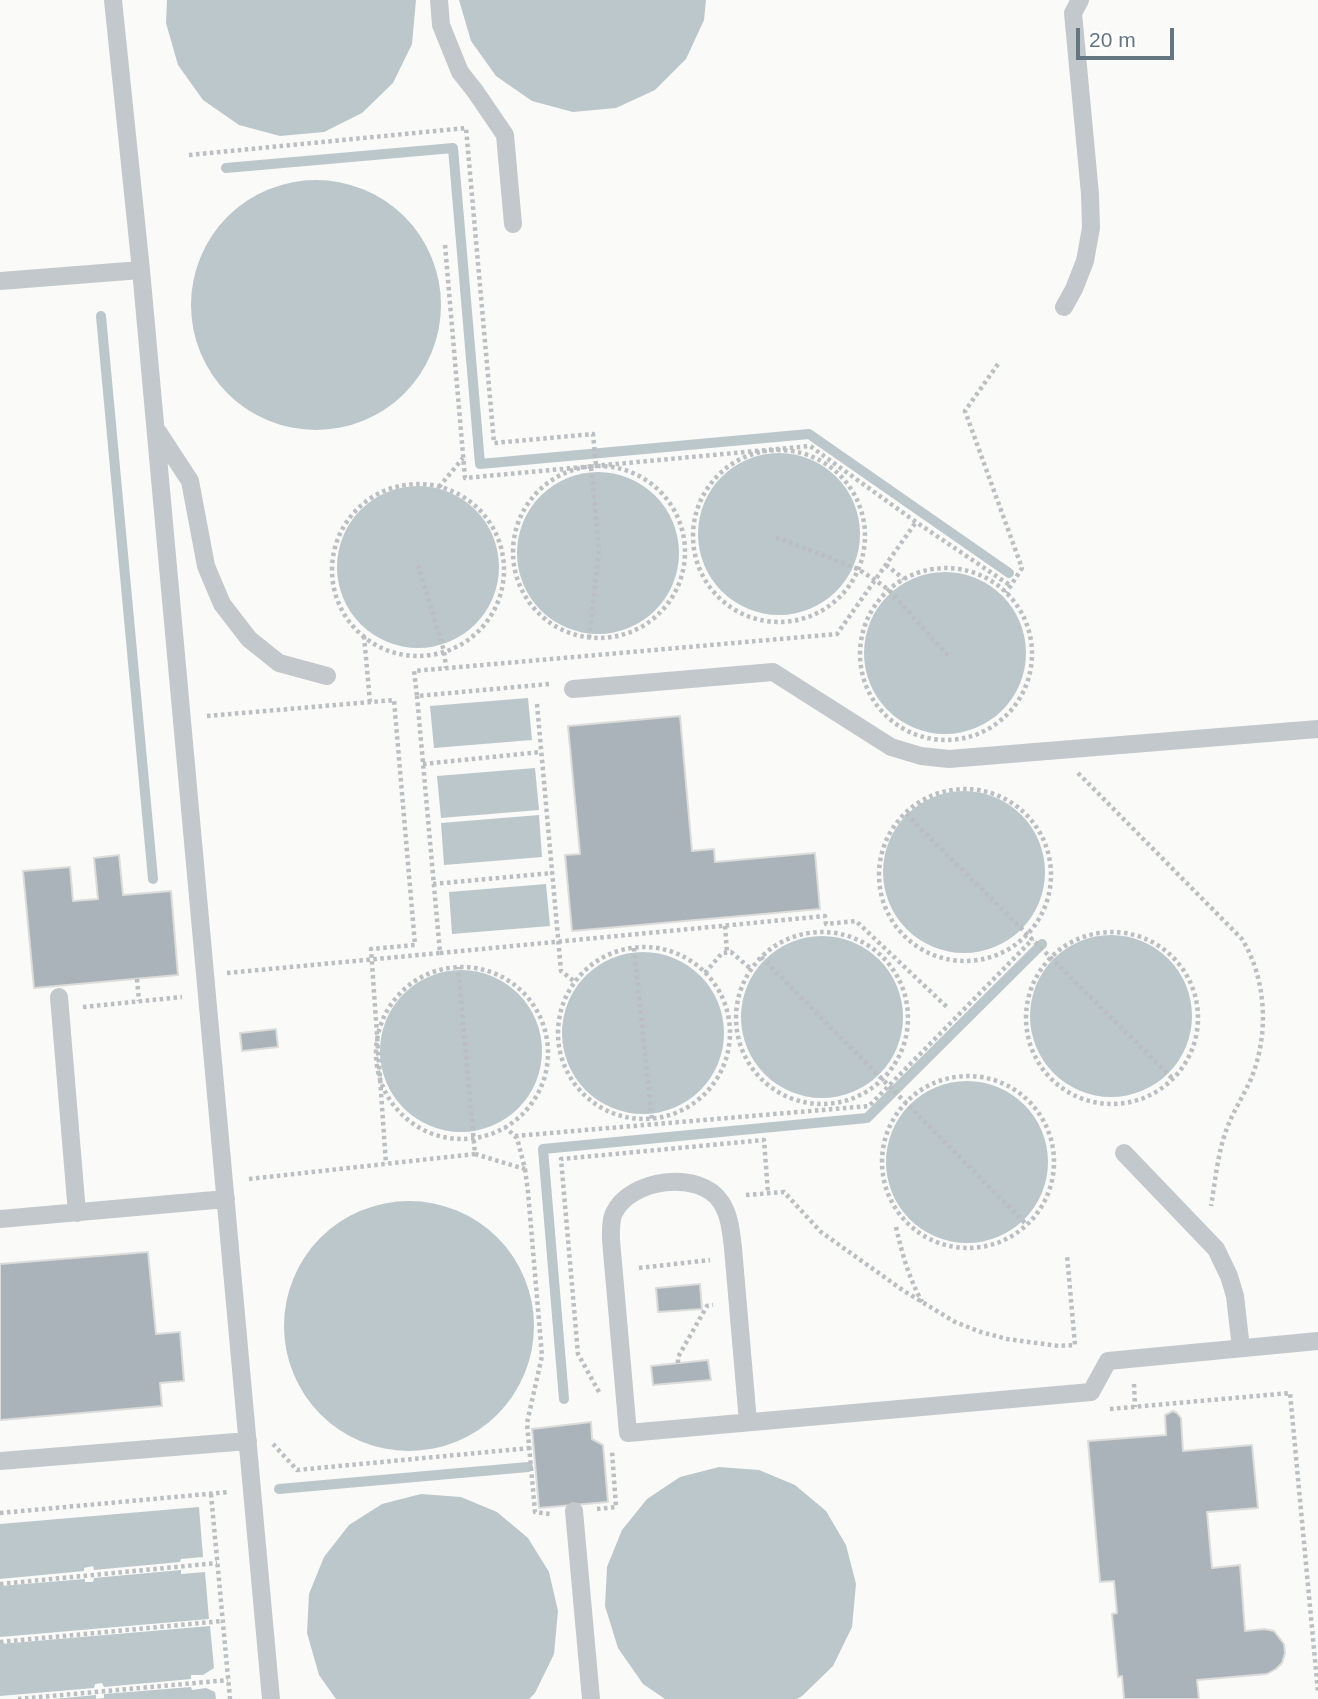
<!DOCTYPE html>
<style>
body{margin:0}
#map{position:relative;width:1318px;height:1699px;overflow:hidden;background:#fafaf8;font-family:Helvetica,sans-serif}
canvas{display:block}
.scale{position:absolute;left:1076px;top:28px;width:98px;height:32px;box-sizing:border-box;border:4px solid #657683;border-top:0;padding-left:9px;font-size:21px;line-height:24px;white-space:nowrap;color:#657683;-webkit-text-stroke:5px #fff;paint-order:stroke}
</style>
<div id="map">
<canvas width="1318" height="1699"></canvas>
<div class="scale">20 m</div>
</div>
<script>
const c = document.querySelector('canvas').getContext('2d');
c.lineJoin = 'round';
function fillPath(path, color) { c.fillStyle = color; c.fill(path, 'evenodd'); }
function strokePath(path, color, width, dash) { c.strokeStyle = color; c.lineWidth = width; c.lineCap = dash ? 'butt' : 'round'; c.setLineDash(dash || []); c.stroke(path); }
fillPath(new Path2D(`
 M167,0H416L412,44L393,83L362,113L324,132L280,136L239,125L203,100L178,65L166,23Z
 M459,0H706L704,20L686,59L655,90L616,108L573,112L532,101L496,76L471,41Z
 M191 305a125 125 0 1 1 250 0a125 125 0 1 1-250 0Z
 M698 534a81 81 0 1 1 162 0a81 81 0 1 1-162 0Z
 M517 553a81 81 0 1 1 162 0a81 81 0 1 1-162 0Z
 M337 567a81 81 0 1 1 162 0a81 81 0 1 1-162 0Z
 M864 653a81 81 0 1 1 162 0a81 81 0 1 1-162 0Z
 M528,698L532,740L434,748L430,706Z
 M535,768L539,810L441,818L437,776Z
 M883 872a81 81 0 1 1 162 0a81 81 0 1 1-162 0Z
 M539,815L542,857L444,865L441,823Z
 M546,884L550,926L452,934L449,892Z
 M1030 1016a81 81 0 1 1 162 0a81 81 0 1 1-162 0Z
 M741 1017a81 81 0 1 1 162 0a81 81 0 1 1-162 0Z
 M562 1033a81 81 0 1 1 162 0a81 81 0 1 1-162 0Z
 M380 1051a81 81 0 1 1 162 0a81 81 0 1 1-162 0Z
 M886 1162a81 81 0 1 1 162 0a81 81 0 1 1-162 0Z
 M284 1326a125 125 0 1 1 250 0a125 125 0 1 1-250 0Z
 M719,1467L759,1470L795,1485L826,1511L846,1545L856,1584L852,1627L833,1666L802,1696L797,1699H665L643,1684L618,1648L605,1606L607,1567L622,1530L647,1499L680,1477Z
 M421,1494L461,1497L497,1512L528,1538L549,1572L558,1611L554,1654L535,1693L529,1699H336L319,1675L307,1633L309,1594L324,1557L349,1525L382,1504Z
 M199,1507L203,1557L181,1559L180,1562L94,1570L93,1566L84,1568V1571L0,1579V1524Z
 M181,1570V1574L205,1572L209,1619L0,1637V1586L85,1579V1582H93L94,1578Z
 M210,1626L214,1668L203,1675H191V1679L104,1687L102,1683L95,1684L94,1688L0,1696V1644Z
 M191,1687L192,1690L206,1688L215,1692L216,1699H54L96,1695V1699L104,1698V1694Z`), '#bbc7cb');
strokePath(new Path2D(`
 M226,168L453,148L480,464L809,434L1009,573
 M101,316L153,879
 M564,1399L543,1149L867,1118L1042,944
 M279,1489L528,1467`), '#bbc7cb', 10);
const building = new Path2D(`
 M680,716L692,851L714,849L715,862L815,853L820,909L572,931L565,855L580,854L568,726Z
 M119,855L123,895L171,891L178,975L34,988L23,871L70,867L73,901L98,899L94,858Z
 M276,1029L278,1047L242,1051L240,1033Z
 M148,1252L156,1334L180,1332L184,1381L160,1383L162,1406L0,1420V1264Z
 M700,1284L702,1309L658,1312L656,1288Z
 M708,1360L711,1380L653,1385L651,1366Z
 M1173,1411L1177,1413L1181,1418L1183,1451L1252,1445L1258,1508L1207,1512L1212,1568L1240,1565L1245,1631L1264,1629L1274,1631L1284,1644L1285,1653L1282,1663L1276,1669L1267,1674L1197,1680L1199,1699H1124L1122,1676L1118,1677L1112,1614L1117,1613L1114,1581L1100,1582L1088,1441L1166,1435L1165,1415Z
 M591,1422L592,1439L603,1445L608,1502L539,1508L532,1429Z`);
fillPath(building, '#aab3b9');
strokePath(building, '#dcdcda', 2);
strokePath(new Path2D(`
 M189,155L466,128L494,443L593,434L596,465
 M445,245L465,478L810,446L916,522L1011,586
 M998,364L965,411L1022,568L1006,593
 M693 536a86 86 0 1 1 172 0a86 86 0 1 1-172 0Z
 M513 552a86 86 0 1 1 172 0a86 86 0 1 1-172 0Z
 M332 570a86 86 0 1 1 172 0a86 86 0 1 1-172 0Z
 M439,487L463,458
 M776,537L858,569L875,580L889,590L949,657
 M418,565L444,651L446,668
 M886,565L904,579
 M860 654a86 86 0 1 1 172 0a86 86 0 1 1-172 0Z
 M364,636L370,702
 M589,638L599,550L591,467
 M549,684L417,696L414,671L837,634L916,522
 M537,704L561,971L575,982
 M207,716L394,700L415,945L371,949L386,1164
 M423,764L541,752
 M1078,773L1242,939C1267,980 1269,1035 1251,1079C1242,1099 1230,1116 1224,1137C1217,1159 1215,1183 1211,1206
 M879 875a86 86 0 1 1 172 0a86 86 0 1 1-172 0Z
 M906,814L1173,1079
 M433,884L552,873
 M725,926L727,952
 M736 1018a86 86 0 1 1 172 0a86 86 0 1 1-172 0Z
 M1026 1018a86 86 0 1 1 172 0a86 86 0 1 1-172 0Z
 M558 1033a86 86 0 1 1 172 0a86 86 0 1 1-172 0Z
 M634,948L652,1120
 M440,953L825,916L826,924L856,921L949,1009
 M761,957L1027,1225
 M376 1053a86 86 0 1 1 172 0a86 86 0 1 1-172 0Z
 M227,973L440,953L417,696
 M705,973L722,953L731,952L751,969
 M137,979L139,1001
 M83,1007L182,997
 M882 1162a86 86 0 1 1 172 0a86 86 0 1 1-172 0Z
 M515,1136L869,1106L1033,939
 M475,1154L525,1169L517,1138L505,1127
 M525,1169L528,1192L542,1356L527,1423L535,1512L550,1514
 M249,1179L475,1154L458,967
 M746,1195L784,1192L821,1232L904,1291L955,1322L981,1332L1007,1339L1059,1346L1075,1345L1067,1255
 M896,1227C902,1254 909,1278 922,1302
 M639,1268L710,1260
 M678,1363V1357L707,1306L713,1305
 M1134,1384L1135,1407
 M599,1392L578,1354L561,1159L764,1140L768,1193
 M1110,1409L1290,1393L1318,1692
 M273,1444L297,1470L530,1448
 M211,1494L230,1699
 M597,1509L616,1507L612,1451
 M0,1513L229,1492
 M0,1584L217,1563
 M0,1642L222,1621
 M18,1699L228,1680`), '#bbbfc2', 4.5, [3.5, 3.5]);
strokePath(new Path2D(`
 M113,0L141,270L271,1699
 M439,0L441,25L460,72L475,91L505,135L513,224
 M0,281L141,270
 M1064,307L1074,289L1085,261L1091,228L1090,194L1073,13L1080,0
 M158,432L190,481L206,566L222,604L249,639L279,663L327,676
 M573,689L773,672L891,747L921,756L949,759L1318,729
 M59,997L77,1213
 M1124,1153L1216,1249L1229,1276L1235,1296L1241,1348
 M0,1219L226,1199
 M748,1422L733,1248C731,1232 730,1216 721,1202C699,1169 630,1179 614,1213C610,1221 611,1232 611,1240L628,1433L1091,1392L1108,1361L1318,1341
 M0,1461L248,1441
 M574,1511L591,1699`), '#c3c8cc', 18);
</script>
